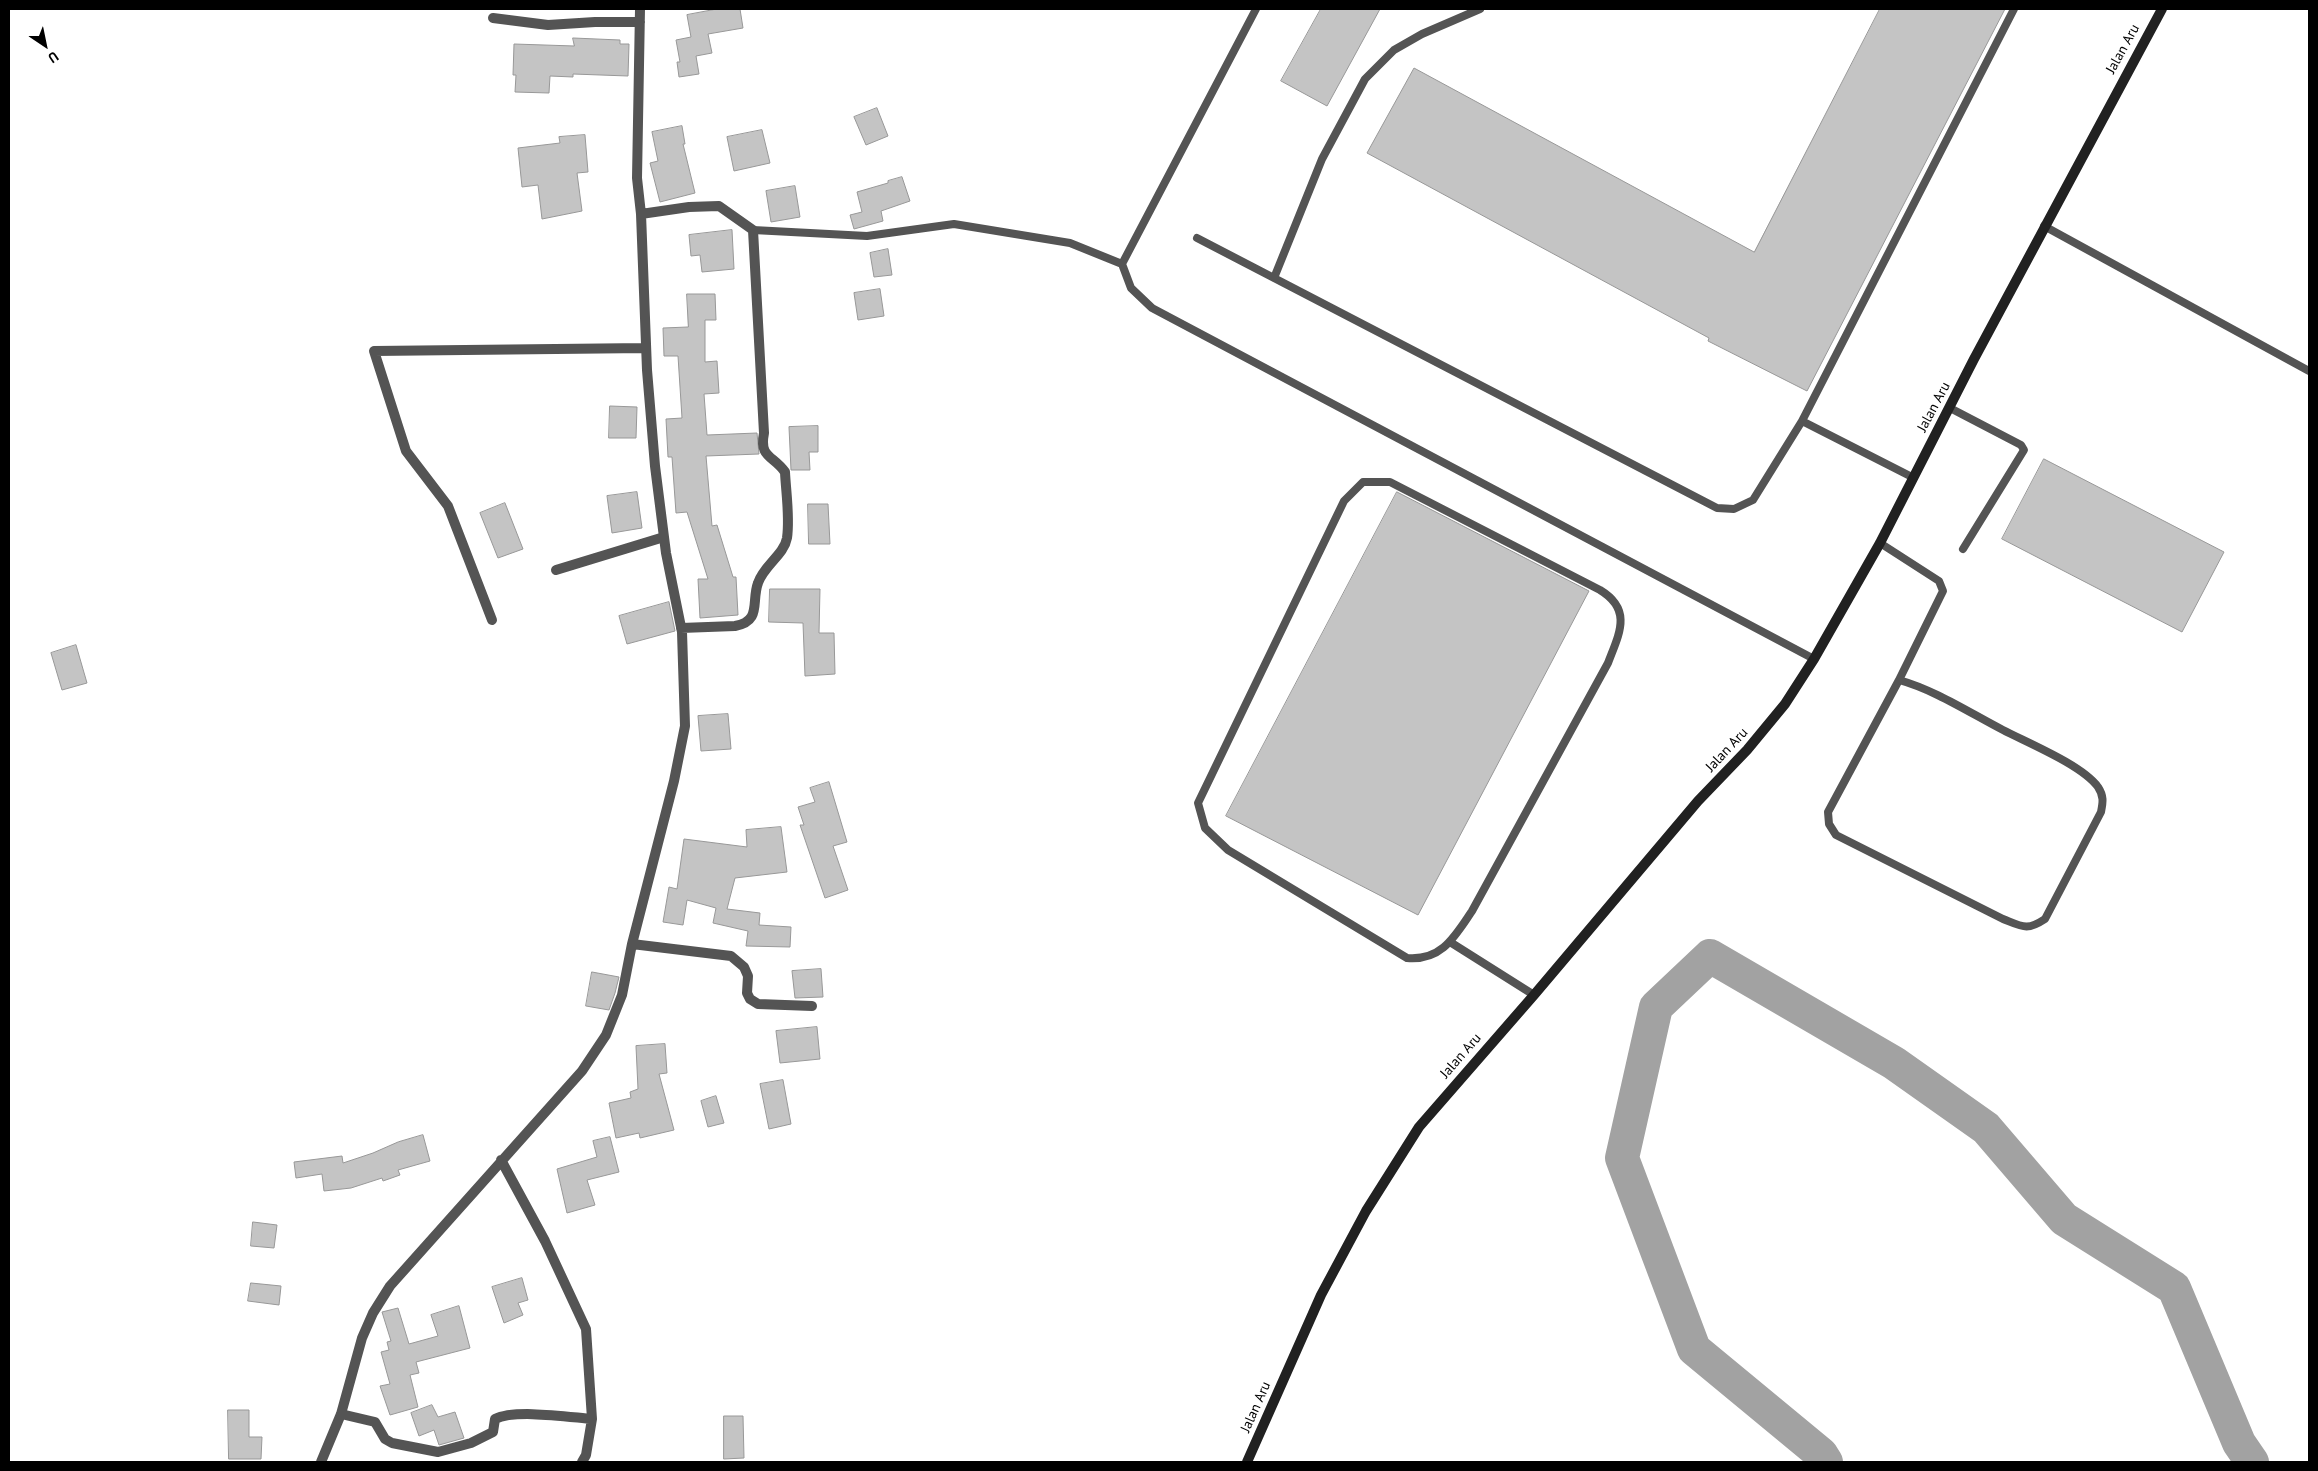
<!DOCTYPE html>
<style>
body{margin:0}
#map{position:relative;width:2318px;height:1471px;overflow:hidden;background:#fff;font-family:"PT Sans",sans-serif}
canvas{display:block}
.frame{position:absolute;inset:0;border:10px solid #000;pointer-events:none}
.north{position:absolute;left:20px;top:20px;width:50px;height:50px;-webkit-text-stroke:4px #fff;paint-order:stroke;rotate:146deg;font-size:14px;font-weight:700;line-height:20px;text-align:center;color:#000}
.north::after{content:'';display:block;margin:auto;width:18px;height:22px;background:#000;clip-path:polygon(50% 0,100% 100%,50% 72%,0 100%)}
</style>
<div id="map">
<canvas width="2318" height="1471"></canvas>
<div class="frame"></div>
<div class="north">U</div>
</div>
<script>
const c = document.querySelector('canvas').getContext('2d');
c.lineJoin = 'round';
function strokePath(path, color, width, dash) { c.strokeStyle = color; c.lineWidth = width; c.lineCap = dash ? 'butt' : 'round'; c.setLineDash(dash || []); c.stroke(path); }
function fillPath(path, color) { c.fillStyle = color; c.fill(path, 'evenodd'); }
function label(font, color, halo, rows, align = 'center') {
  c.font = font + ' "PT Sans",sans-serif'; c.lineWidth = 4.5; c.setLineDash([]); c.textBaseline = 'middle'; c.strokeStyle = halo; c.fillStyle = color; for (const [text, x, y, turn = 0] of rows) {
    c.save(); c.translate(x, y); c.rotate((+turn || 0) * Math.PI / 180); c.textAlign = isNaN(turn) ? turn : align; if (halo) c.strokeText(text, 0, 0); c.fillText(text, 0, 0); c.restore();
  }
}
strokePath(new Path2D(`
 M1826,1462L1821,1454L1694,1349L1622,1158L1656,1007L1710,956L1894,1063L1986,1128L2064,1219L2174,1288L2239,1443L2252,1462`), '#a2a2a2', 34);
const building = new Path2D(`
 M717,9H740L743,28L708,34L712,53L696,56L699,74L679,77L677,62H680L676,40L691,37L687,15Z
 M1321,9H1380L1327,106L1281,81Z
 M1880,9H2005L1807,391L1708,341L1709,338L1367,153L1414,68L1754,252Z
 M573,38L620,40V44H629L628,76L573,74V77L550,76L549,93L515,92L516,75H513L514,44L574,46Z
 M877,108L888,136L866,145L854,117Z
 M682,126L685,144H683L695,193L660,202L650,163L658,161L652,132Z
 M762,130L770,163L734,171L727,137Z
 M585,135L588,172L577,173L582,211L542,219L538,185L522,187L518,148L560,143L559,137Z
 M902,177L910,201L881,211L883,221L854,229L850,215L862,212L857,192L888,183V181Z
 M795,186L800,217L771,222L766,191Z
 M732,230L734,269L702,272L700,255L691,256L689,235Z
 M888,249L892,275L874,277L870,253Z
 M880,289L884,316L858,320L854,293Z
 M687,294H715L716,320H705V362L717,361L719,393L704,394L707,435L757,433L759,454L706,456L712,526L717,525L733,577H736L738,615L700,618L698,579H708L687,512L676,513L672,457H668L666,419L682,418L678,356H664L663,328L688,327Z
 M610,406L637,407L636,438H609Z
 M818,426V452H809L810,470H791L789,427Z
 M2044,459L2224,552L2182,632L2002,539Z
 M637,492L642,528L612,533L607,496Z
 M1397,492L1589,591L1418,915L1226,816Z
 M505,503L523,549L498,558L480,513Z
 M808,504H828L830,544H809Z
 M770,589H820L819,633H834L835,674L805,676L803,623L769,622Z
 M669,602L675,631L627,644L619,616Z
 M76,645L87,683L62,690L51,653Z
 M728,714L731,749L701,751L698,716Z
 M829,782L847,842L833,846L848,890L825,898L800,825H804L798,807L815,802L810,788Z
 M781,827L787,872L735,878L727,909L760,913L759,925L791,927L790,947L746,946L748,931L713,923L716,908L687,900L683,925L663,922L669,887L677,889L684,839L747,847L746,830Z
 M821,969L823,997L795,998L792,971Z
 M592,972L619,977L615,993L609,1010L586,1006Z
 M817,1027L820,1059L780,1063L776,1031Z
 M665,1044L667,1073L659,1074L674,1130L640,1138L639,1133L616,1138L609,1103L631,1098L630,1092L638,1089L636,1046Z
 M783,1080L791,1124L769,1129L760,1084Z
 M716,1096L724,1123L708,1127L701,1101Z
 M423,1135L430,1161L398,1170L400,1175L383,1181L382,1178L351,1188L324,1191L322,1174L296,1178L294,1162L342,1156L343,1163L373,1153L398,1142Z
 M610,1137L619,1172L587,1180L595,1205L567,1213L557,1169L597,1157L593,1141Z
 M253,1222L277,1225L274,1248L251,1246Z
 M522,1278L528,1300L518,1303L523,1315L504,1323L492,1287Z
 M251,1283L281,1286L279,1305L248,1301Z
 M459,1306L470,1348L416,1362L419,1373L410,1375L418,1407L390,1415L380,1386L390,1384L381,1352L389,1350L387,1342L391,1341L382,1312L398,1308L409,1344L438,1336L431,1315Z
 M432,1405L438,1417L455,1412L464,1438L439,1445L434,1430L419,1436L411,1413Z
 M228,1410H249V1437H262L261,1459H229Z
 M724,1416H743L744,1458L724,1459Z`);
fillPath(building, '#c4c4c4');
strokePath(building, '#989898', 1);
strokePath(new Path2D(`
 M1256,9L1122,264L1131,288L1152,308L1814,659
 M2044,226L2309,371
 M753,230L867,236L954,224L1070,243L1122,264
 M1197,238L1717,508L1734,509L1753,500L1802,421L2014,9
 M1274,278L1322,159L1365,79L1394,50L1422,34L1480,9
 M1950,408L2021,445L2024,450L1963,549
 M1802,421L1912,477
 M1363,482H1390L1600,590C1633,610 1619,634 1608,663L1472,911C1455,936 1442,961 1407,958L1228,850L1205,828L1198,803L1344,501Z
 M1880,543L1939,581L1943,591L1899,680C1935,690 1970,713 2003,730C2028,743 2082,765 2098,787C2104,796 2103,802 2101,812L2045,919C2027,931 2023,927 2003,919L1836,835L1829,824L1828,812L1899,680
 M1450,942L1534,995`), '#545454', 8);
strokePath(new Path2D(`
 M493,18L548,25L595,22H640
 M641,214L689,207L719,206L753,230L764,433C759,458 773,455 785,472C786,493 790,517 787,538C784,555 764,565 758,583C751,602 762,621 735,626L681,628
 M556,570L664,537
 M492,620L448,506L406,451L374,351L646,348
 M632,944L731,956L744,967L748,976L747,993L750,999L758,1004L812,1006
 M501,1160L545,1241L586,1329L592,1419L586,1455L582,1462
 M341,1414L375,1422L385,1439L392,1443L438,1452L471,1443L493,1432L495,1419C515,1409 568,1417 592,1419
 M321,1462L341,1414L362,1338L373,1313L390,1286L582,1071L606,1035L622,995L632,944L674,781L685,726L682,632L666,553L655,466L647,370L641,214L637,178L640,9`), '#545454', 10);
strokePath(new Path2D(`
 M1247,1462L1321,1295L1366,1211L1419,1127L1534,995L1698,801L1747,750L1785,704L1814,659L1880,543L1974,359L2162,9`), '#212121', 10);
label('14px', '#000', '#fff', [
 ["Jalan Aru",2123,49,-61],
 ["Jalan Aru",1934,407,-62],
 ["Jalan Aru",1727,750,-47],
 ["Jalan Aru",1461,1056,-49],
 ["Jalan Aru",1256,1407,-66]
]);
</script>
